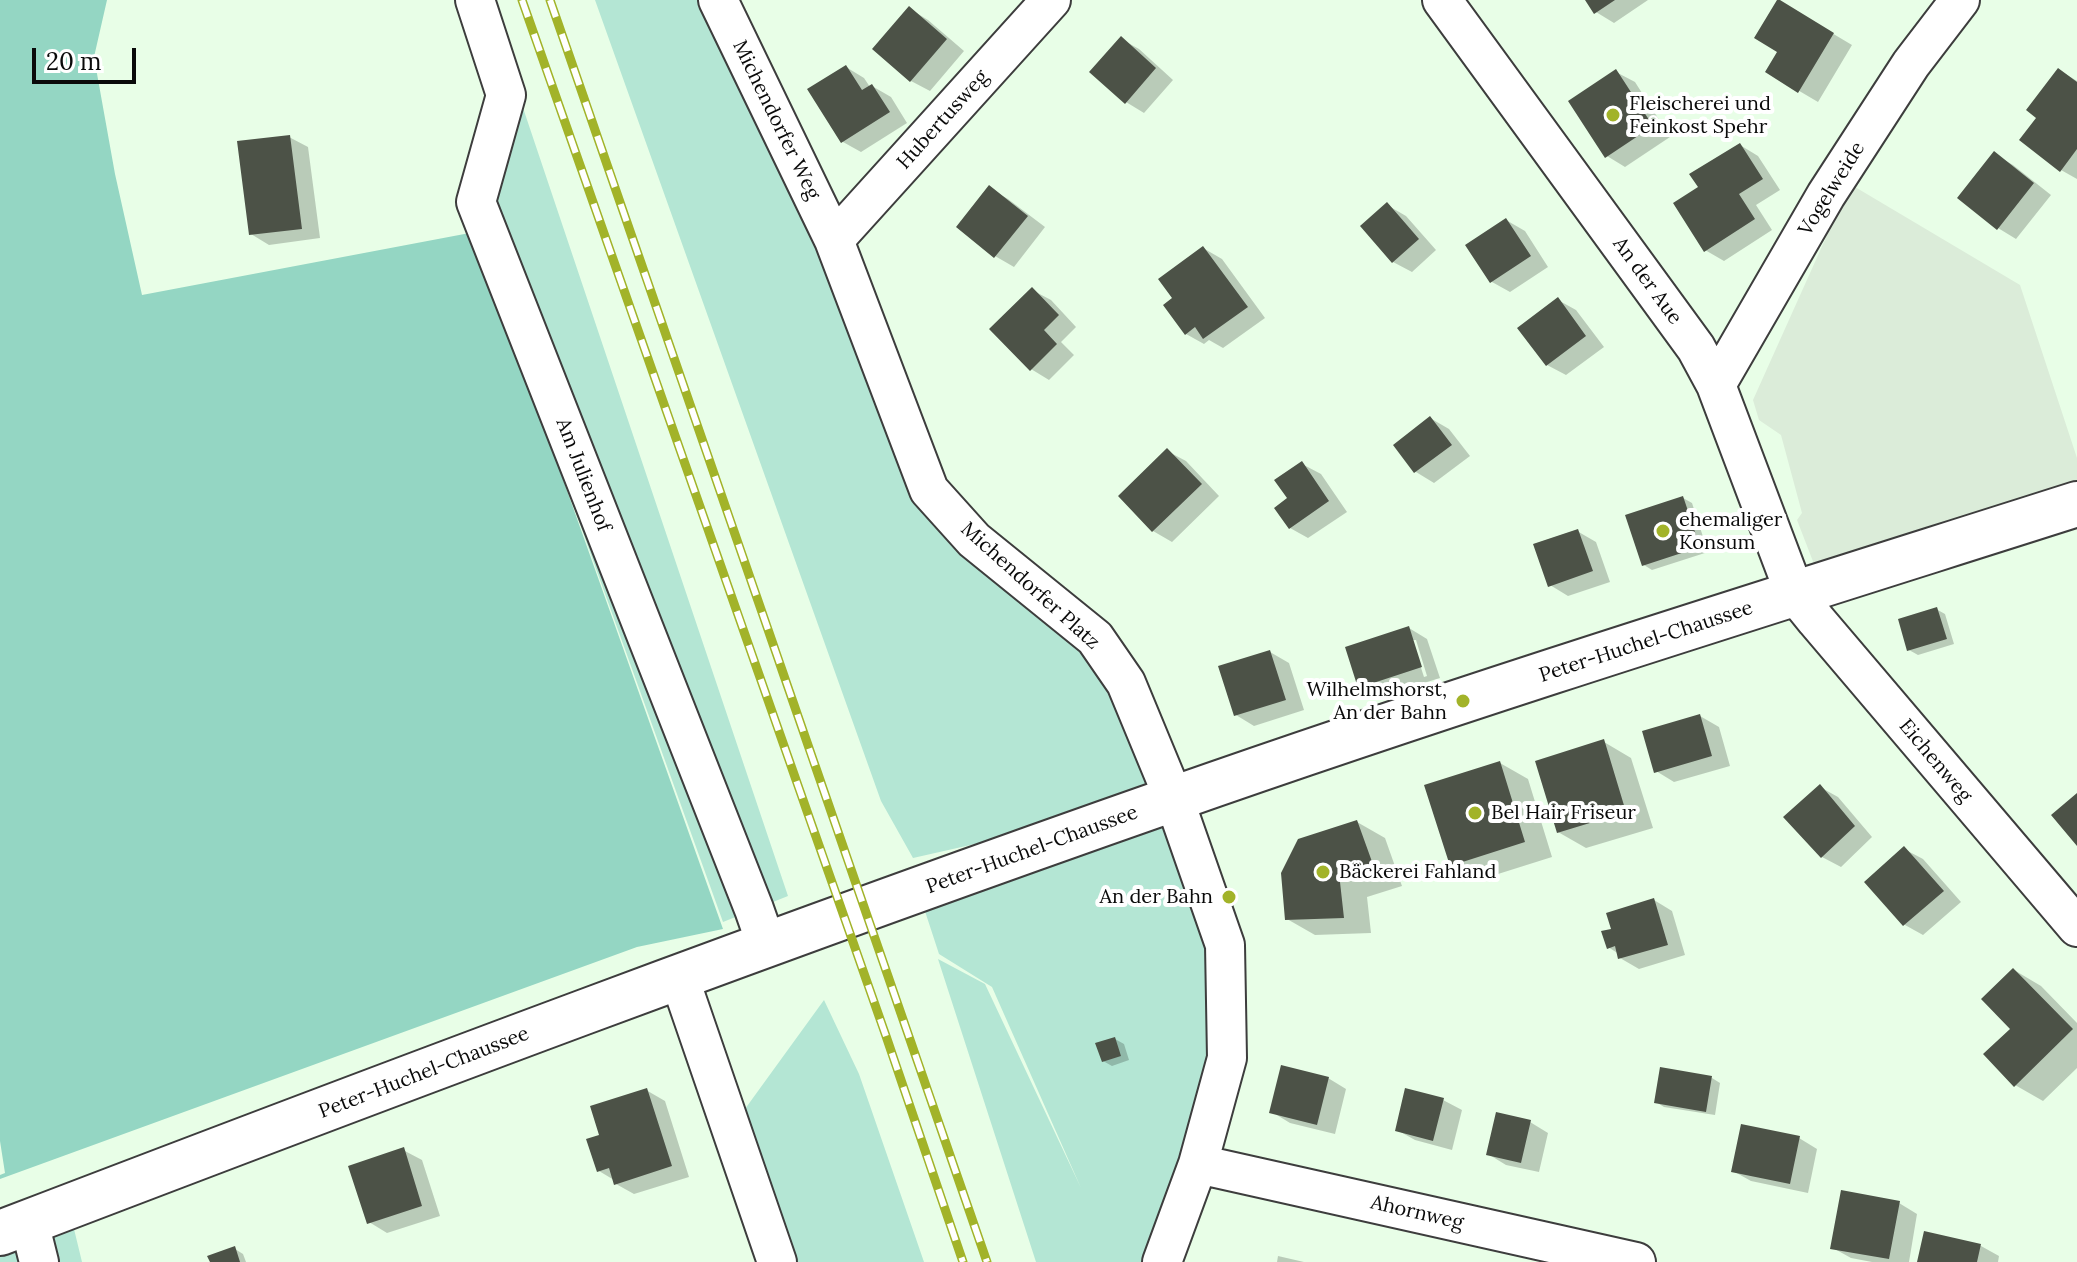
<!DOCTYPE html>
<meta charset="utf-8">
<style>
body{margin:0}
#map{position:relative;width:2077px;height:1262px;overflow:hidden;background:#e8fee7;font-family:Lora,serif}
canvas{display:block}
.scale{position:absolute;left:32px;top:48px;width:104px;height:36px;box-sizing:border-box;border:4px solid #0a0a0a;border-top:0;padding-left:10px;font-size:24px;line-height:28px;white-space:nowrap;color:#0a0a0a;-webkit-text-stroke:6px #fff;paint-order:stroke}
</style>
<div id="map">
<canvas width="2077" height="1262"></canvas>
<div class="scale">20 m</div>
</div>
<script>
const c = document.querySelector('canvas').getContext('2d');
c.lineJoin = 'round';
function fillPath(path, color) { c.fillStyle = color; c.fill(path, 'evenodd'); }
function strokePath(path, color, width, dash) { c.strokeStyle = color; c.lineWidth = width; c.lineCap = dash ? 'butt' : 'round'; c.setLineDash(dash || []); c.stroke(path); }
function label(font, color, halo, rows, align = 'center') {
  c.font = font + ' Lora,serif'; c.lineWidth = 8; c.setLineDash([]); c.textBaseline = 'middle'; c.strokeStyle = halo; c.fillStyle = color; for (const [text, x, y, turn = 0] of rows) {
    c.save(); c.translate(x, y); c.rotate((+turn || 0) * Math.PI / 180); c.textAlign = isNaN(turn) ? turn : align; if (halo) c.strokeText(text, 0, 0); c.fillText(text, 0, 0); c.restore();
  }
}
fillPath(new Path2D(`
 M595,0H718L929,490L1126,683L1174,799L913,858L881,801Z
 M518,93L788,896L723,922L475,232Z
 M1167,811L1215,945L1217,1061L1155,1262H1036L938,959L985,984L1081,1188L992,987L939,954L921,899Z
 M824,1000L859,1074L924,1262H787L737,1120Z
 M74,1229L82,1262H0V1256Z`), '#b4e6d4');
fillPath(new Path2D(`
 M0,0H107L94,57L115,174L142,295L475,232L723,929L637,947L0,1179V1175L5,1173L0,1141Z`), '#94d6c3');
fillPath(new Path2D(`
 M1850,184L2020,285L2077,458V484L1814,564L1797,520L1802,513L1781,435L1759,420L1753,400Z`), '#dbecd9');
fillPath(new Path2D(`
 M1587,0H1648L1614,23L1596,12Z
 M1778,1L1852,45L1818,102L1767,72L1780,51Z
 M910,9L928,20L964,51L930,91L911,81L875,49Z
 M1121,39L1139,49L1173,80L1144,113L1126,102Z
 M846,67L864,78L870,87L872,86L891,97L907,123L861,152L843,142L810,90Z
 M2059,70L2077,81V179L2061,170L2039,117Z
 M1616,72L1635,82L1670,137L1625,167L1607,156Z
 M289,137L308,147L320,238L269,245L251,234Z
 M1740,145L1758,156L1780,190L1756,205L1772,230L1724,261L1705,250L1700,187Z
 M1994,154L2013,165L2051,195L2016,239L1998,228Z
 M989,188L1008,199L1045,227L1014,267L995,256Z
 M1387,205L1406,216L1436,250L1412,272L1393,262L1363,227Z
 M1506,220L1525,231L1548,267L1510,292L1492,282Z
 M1203,248L1222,259L1265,318L1223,348L1209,340L1204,344L1186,334L1175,299Z
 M1032,290L1051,300L1076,327L1061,342L1074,355L1049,380L1031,369Z
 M1558,300L1576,310L1604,347L1566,375L1547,365Z
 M1430,418L1449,429L1470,456L1434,483L1416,472L1395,445Z
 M1167,451L1186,461L1219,496L1172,542L1153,531L1120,496Z
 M1302,464L1321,474L1347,512L1308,538L1290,528V499Z
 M1683,498L1692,503L1708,552L1652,570L1644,565Z
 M1577,531L1596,542L1610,582L1568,596L1550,585Z
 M1936,609L1945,614L1954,644L1918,655L1909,650Z
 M1409,628L1427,639L1440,678L1379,697L1360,686ZM1412,640H1416L1427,676L1424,677Z
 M1270,652L1289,663L1304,710L1254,726L1236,715Z
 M1700,716L1719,727L1730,766L1674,782L1656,771Z
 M1604,742L1631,758L1653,828L1586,848L1558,832Z
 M1500,763L1528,779L1552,857L1479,880L1452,864Z
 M1820,787L1838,797L1872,837L1841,867L1822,857Z
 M1357,822L1385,838L1402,886L1367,897L1371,933L1315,935L1287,919Z
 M1904,849L1923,859L1961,902L1923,935L1905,925L1867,882Z
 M1654,900L1672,911L1685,955L1639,969L1620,958L1619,954L1608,947L1613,930Z
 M2014,970L2041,986L2077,1023V1068L2043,1101L2015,1085Z
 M1115,1039L1124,1044L1129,1060L1112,1066L1103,1061Z
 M1328,1078L1346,1089L1335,1134L1290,1123L1272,1112Z
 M1712,1078L1720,1083L1715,1115L1664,1107L1656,1102Z
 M646,1090L665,1101L689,1177L634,1194L616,1184L614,1180L599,1171L602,1136Z
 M1443,1100L1462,1110L1452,1150L1415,1140L1397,1130Z
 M1530,1122L1548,1133L1539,1172L1506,1165L1488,1154Z
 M1799,1138L1817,1149L1808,1193L1751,1181L1733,1171Z
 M403,1150L422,1160L440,1216L387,1233L369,1222Z
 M1899,1203L1917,1214L1909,1262H1872L1851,1258L1833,1248Z
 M1925,1233L1981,1246L1999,1256L1998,1262H1919Z
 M235,1249L243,1254L246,1262H212Z
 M1278,1256L1304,1262H1277Z`), '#0003');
fillPath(new Path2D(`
 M1585,0H1615L1594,14Z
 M1777,0H1780L1834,33L1798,93L1765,72L1777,52L1754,38Z
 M909,6L947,39L910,82L872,49Z
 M1121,36L1156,68L1125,104L1089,72Z
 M846,65L862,90L872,84L890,112L841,143L807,89Z
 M2058,68L2077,82V149L2060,172L2019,140L2036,118L2026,110Z
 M1616,69L1653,126L1605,158L1568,101Z
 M290,135L302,229L249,235L237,141Z
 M1740,143L1763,179L1739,194L1755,219L1704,252L1673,203L1698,187L1689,174Z
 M1994,151L2034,183L1997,230L1957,198Z
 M989,185L1028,216L994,258L956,227Z
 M1387,202L1419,239L1392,263L1360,226Z
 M1506,218L1531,256L1490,283L1465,245Z
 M1203,246L1248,307L1203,339L1195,327L1185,335L1163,305L1172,298L1158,279Z
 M1032,287L1059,315L1044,330L1057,344L1030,371L989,329Z
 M1558,297L1586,336L1546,366L1517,328Z
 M1430,416L1452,445L1414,473L1393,445Z
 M1167,448L1202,484L1152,532L1118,496Z
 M1302,461L1329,501L1289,529L1274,508L1287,498L1274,480Z
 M1683,496L1700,547L1642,566L1625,515Z
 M1578,529L1593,571L1548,587L1533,544Z
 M1937,607L1947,639L1907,651L1898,619Z
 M1409,626L1422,667L1358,688L1345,647Z
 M1270,650L1286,700L1234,716L1218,666Z
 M1700,714L1712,756L1654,773L1642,731Z
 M1604,739L1626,812L1557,833L1535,761Z
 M1500,761L1525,842L1450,866L1424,785Z
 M1820,784L1855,826L1821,858L1783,817Z
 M2077,793V846L2051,815Z
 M1357,820L1375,870L1340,882L1344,918L1285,920L1281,873L1298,839Z
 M1904,846L1944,891L1903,926L1864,882Z
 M1654,898L1668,945L1618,959L1615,946L1607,949L1601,931L1611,929L1606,913Z
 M2013,968L2073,1029L2014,1087L1983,1054L2010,1029L1981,999Z
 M1115,1037L1121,1056L1102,1062L1095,1043Z
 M1281,1065L1329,1077L1317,1125L1269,1113Z
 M1660,1067L1712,1076L1706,1112L1654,1103Z
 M647,1088L672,1166L614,1185L609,1168L597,1172L586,1139L599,1135L590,1106Z
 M1405,1088L1444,1098L1433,1141L1395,1131Z
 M1496,1112L1531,1120L1521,1163L1486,1155Z
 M1741,1124L1800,1136L1790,1184L1731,1172Z
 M404,1147L422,1206L367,1224L348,1166Z
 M1841,1190L1900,1201L1889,1259L1830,1249Z
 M1924,1231L1981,1244L1977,1262H1917Z
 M235,1246L240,1262H210L207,1256Z`), '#4c5247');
const minor = new Path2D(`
 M475,0L506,95L476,202L754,909L767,946
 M718,0L834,240L929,490L974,540L1095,638L1126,683L1174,799L1225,945L1227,1058L1198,1164L1162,1262
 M1442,0L1696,348L1716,385L1795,594L1816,620L2077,927
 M834,240L1051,0
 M1716,385L1826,195L1911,64L1960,0
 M679,977L777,1262
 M1198,1164L1636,1262
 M29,1222L39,1262`);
const tertiary = new Path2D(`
 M0,1233C389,1084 779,937 1173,799C1472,694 1775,600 2077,504`);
strokePath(minor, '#3d3d3d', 42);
strokePath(tertiary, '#3d3d3d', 48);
strokePath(minor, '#fff', 38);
strokePath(tertiary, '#fff', 44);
const rail = new Path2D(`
 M522,0L886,1036L963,1262
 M550,0L987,1262`);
strokePath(rail, '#a2b329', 9);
strokePath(rail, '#fff', 6, [18]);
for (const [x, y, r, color] of [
 [1613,115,8,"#a2b329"],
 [1663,531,8,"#a2b329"],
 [1463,701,8,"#a2b329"],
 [1475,813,8,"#a2b329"],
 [1323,872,8,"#a2b329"],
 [1229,897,8,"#a2b329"]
]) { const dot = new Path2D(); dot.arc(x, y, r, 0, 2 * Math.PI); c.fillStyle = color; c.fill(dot); strokePath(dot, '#fff', 3); }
label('20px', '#0a0a0a', '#fff', [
 ["Fleischerei und",1629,104],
 ["Feinkost Spehr",1629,127],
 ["ehemaliger",1679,520],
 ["Konsum",1679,543],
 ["Wilhelmshorst,",1447,690,"right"],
 ["An der Bahn",1447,713,"right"],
 ["Bel Hair Friseur",1491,813],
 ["Bäckerei Fahland",1339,872],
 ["An der Bahn",1213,897,"right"]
], 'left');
label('20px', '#0a0a0a', '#fff', [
 ["Michendorfer Weg",776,120,64],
 ["Hubertusweg",943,120,-48],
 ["Vogelweide",1832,189,-58],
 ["An der Aue",1647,281,54],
 ["Am Julienhof",583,475,69],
 ["Michendorfer Platz",1030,586,42],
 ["Peter-Huchel-Chaussee",1646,642,-18],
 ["Eichenweg",1935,761,50],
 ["Peter-Huchel-Chaussee",1032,850,-20],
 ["Peter-Huchel-Chaussee",424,1073,-21],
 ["Ahornweg",1417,1213,13]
]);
</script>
